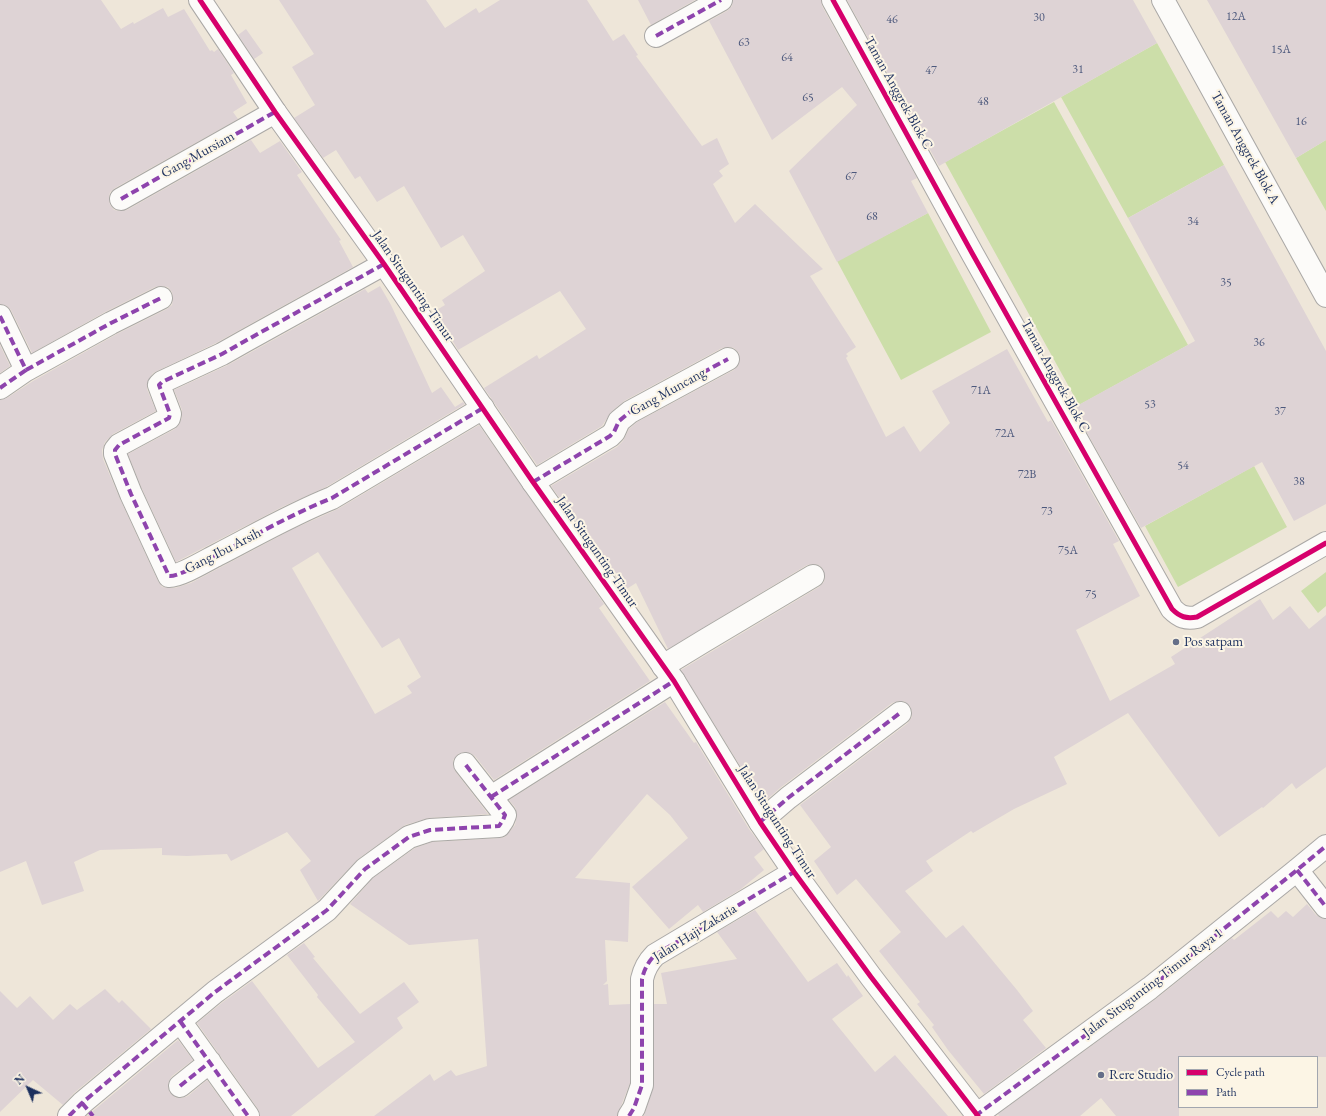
<!DOCTYPE html>
<style>
body{margin:0}
#map{position:relative;width:1326px;height:1116px;overflow:hidden;background:#eee6d9;font-family:"EB Garamond",serif}
canvas{display:block}
.legend{position:absolute;left:1178px;top:1056px;width:140px;height:52px;box-sizing:border-box;background:#fcf5e5;border:1px solid #a2a6af;margin:0;padding:5px 7px;list-style:none;font-size:12px;color:#1b2f5e}
.legend li{display:flex;align-items:center;gap:8px;height:20px}
.legend b{width:20px;border:1px solid #a2a6af}
.north{position:absolute;left:8px;top:1068px;width:40px;height:40px;-webkit-text-stroke:3px #fcf5e5;paint-order:stroke;rotate:316deg;font-size:11px;font-weight:700;line-height:16px;text-align:center;color:#1b2f5e}
.north::after{content:'';display:block;margin:auto;width:14px;height:18px;background:#1b2f5e;clip-path:polygon(50% 0,100% 100%,50% 72%,0 100%)}
</style>
<div id="map">
<canvas width="1326" height="1116"></canvas>
<ul class="legend">
<li><b style="height:5px;background:#d6006c"></b>Cycle path</li>
<li><b style="height:5px;background:#8e44ad"></b>Path</li>
</ul>
<div class="north">N</div>
</div>
<script>
const c = document.querySelector('canvas').getContext('2d');
c.lineJoin = 'round';
function fillPath(path, color) { c.fillStyle = color; c.fill(path, 'evenodd'); }
function strokePath(path, color, width, dash) { c.strokeStyle = color; c.lineWidth = width; c.lineCap = dash ? 'butt' : 'round'; c.setLineDash(dash || []); c.stroke(path); }
function label(font, color, halo, rows, align = 'center') {
  c.font = font + ' "EB Garamond",serif'; c.lineWidth = 4; c.setLineDash([]); c.textBaseline = 'middle'; c.strokeStyle = halo; c.fillStyle = color; for (const [text, x, y, turn = 0] of rows) {
    c.save(); c.translate(x, y); c.rotate((+turn || 0) * Math.PI / 180); c.textAlign = isNaN(turn) ? turn : align; if (halo) c.strokeText(text, 0, 0); c.fillText(text, 0, 0); c.restore();
  }
}
fillPath(new Path2D(`
 M1157,43L1224,165L1128,218L1061,97Z
 M1054,102L1188,345L1079,405L945,162Z
 M1326,140V211L1296,158Z
 M928,213L991,332L901,380L837,261Z
 M1254,466L1287,527L1178,587L1145,526Z
 M1326,572V606L1318,613L1301,591Z`), '#ccdea9');
fillPath(new Path2D(`
 M0,0H101L121,29L133,22L134,24L163,8L168,17L184,9L210,51L212,50L214,52L218,49L234,73L231,75L247,103L233,112L238,119L115,188L110,192L109,198L110,205L114,210L120,211L127,210L251,140L260,153L280,141L302,172L297,175L341,240L339,241L353,267L216,343L153,373L147,383V389L156,411L113,434L105,442L102,450L103,459L120,499L158,581L162,587L170,588H175L191,583L293,529L338,509L479,425L604,604L599,608L650,681L494,780L475,756L470,753L464,752L458,754L453,760V765L455,771L488,814L429,818L405,825L358,859L318,901L300,870L311,861L287,832L231,861L227,854L187,856L162,855V848L100,850L74,862L84,891L42,905L26,861L0,872V400L7,398L33,381L117,334L167,309L172,305L173,298L172,292L168,287L161,286L155,287L105,312L32,353L11,310L7,306L0,304ZM318,552L382,648L399,638L421,677L407,686L412,693L375,714L292,568Z
 M279,0H426L445,28L476,8L479,13L500,0H587L613,41L624,34L638,55L636,56L702,146L717,138L729,164L719,171L723,176L713,184L735,223L755,204L823,269L810,276L856,347L846,354L848,356L846,358L886,437L904,426L920,452L950,423L932,391L1007,349L1048,422L1051,420L1119,541L1113,544L1140,596L1076,630L1110,701L1175,664L1171,657L1260,599L1273,620L1290,606L1309,629L1326,615V767L1296,789L1292,783L1263,808L1262,807L1219,837L1128,713L1054,757L1067,784L1014,809L973,833L971,831L926,861L933,871L905,891L946,938L963,925L1017,990L1033,1011L1023,1020L1046,1048L984,1094L948,1050L932,1027L934,1025L917,1004L920,1002L879,951L901,932L856,879L837,895L814,861L831,847L800,805L908,723L912,717V712L910,706L904,701H898L892,703L780,788L763,803L681,670L819,587L824,582L825,576L823,569L819,565L813,564L807,565L668,649L636,583L625,590L551,486L617,447L623,441L629,429L637,422L734,370L738,366L740,360L739,353L734,348L729,347L722,348L624,401L611,412L602,426L537,465L484,388L537,355L539,359L586,329L560,291L458,350L435,311L445,305L442,300L485,271L463,235L441,248L404,186L377,202L360,176L355,179L336,150L323,158L294,118L315,105L292,67L314,54Z
 M638,0H695L651,25Z
 M733,0H821L822,6L917,178L911,181L928,213L837,262L789,171L857,105L842,87L772,140L709,21L727,11L732,6Z
 M847,0H1133L1157,43L939,166Z
 M1207,0H1326V140L1296,158Z
 M246,29L263,53L254,59L238,35Z
 M1224,165L1326,351V504L1294,521L1262,462L1141,528L1073,408L1195,341L1128,218Z
 M380,286L391,305L432,393L441,387L455,407L463,402L465,404L326,487L282,507L176,562L142,489L128,454L175,429L179,425L182,417V410L174,390L228,365L365,289L368,293Z
 M0,345L10,366L0,373Z
 M665,702L694,743L696,742L749,829L764,849L754,857L764,870L741,889L703,912L698,905L669,929L632,887L688,838L670,815L647,794L575,878L630,883L628,942L605,940L607,981L603,985L608,984L609,1005L630,1004V1083L617,1116H374L430,1074L434,1081L451,1070L456,1076L487,1066L478,939L409,945L350,904L373,878L415,848L432,842L500,838L505,837L515,825L517,814L515,807L509,800Z
 M1307,904L1316,915L1321,918L1326,919V1057H1179V1116H1116L1101,1098L1080,1116H999L998,1114L1157,998L1232,938L1234,940L1271,911L1278,918L1286,911L1293,917Z
 M755,910L808,982L837,963L847,977L848,975L863,996L832,1019L875,1072L895,1055L948,1116H644L654,1085V1004H667L661,973L737,959L717,932Z
 M304,943L315,957L313,958L360,1014L404,982L419,1002L397,1018L403,1028L291,1116H260L258,1109L197,1023L223,1002L252,981L318,1068L355,1042L317,997L318,995L287,955Z
 M105,989L119,1003L122,1000L151,1029L74,1093L63,1105L33,1080L0,1112V991L17,1008L30,996L53,1020L70,1004L77,1010Z
 M178,1040L193,1060L172,1076L169,1081L168,1087L170,1093L176,1098H182L188,1096L207,1080L233,1116H87Z`), '#ded3d5');
const minor = new Path2D(`
 M833,0L972,253L1172,609C1180,617 1186,619 1197,617L1326,543
 M1163,0L1326,296
 M656,36L721,0
 M121,199L275,112
 M384,264L245,341L222,354L162,382L159,385L170,414L169,418L119,445L115,450V454L131,494L169,576C179,577 207,560 217,555C254,536 292,514 332,498L483,408
 M0,316L26,370L0,388
 M26,370L111,323L161,298
 M533,482L610,436L614,432L619,421L630,412L728,359
 M663,666L704,641L813,576
 M491,797L674,681
 M760,822L788,798L900,713
 M1297,870L1326,907
 M180,1021L248,1116
 M180,1086L210,1062
 M69,1116L82,1103L215,992L327,910L365,869L409,837L430,830L499,826L503,820L505,815L465,764
 M629,1116L634,1108L642,1085V979C644,970 648,962 655,955L794,872
 M975,1116L1150,988L1297,870L1326,846`);
const tertiary = new Path2D(`
 M200,0L275,112L384,264L533,482L674,681L760,822L794,872L871,977L978,1116`);
strokePath(minor, '#aaa8a6', 24);
strokePath(tertiary, '#aaa8a6', 24);
strokePath(minor, '#fcfbf9', 22);
strokePath(tertiary, '#fcfbf9', 22);
strokePath(new Path2D(`
 M656,36L721,0
 M121,199L275,112
 M384,264L245,341L222,354L162,382L159,385L170,414L169,418L119,445L115,450V454L131,494L169,576C179,577 207,560 217,555C254,536 292,514 332,498L483,408
 M0,316L26,370L0,388
 M26,370L111,323L161,298
 M533,482L610,436L614,432L619,421L630,412L728,359
 M491,797L674,681
 M760,822L788,798L900,713
 M1297,870L1326,907
 M180,1021L248,1116
 M180,1086L210,1062
 M82,1103L93,1116
 M69,1116L82,1103L215,992L327,910L365,869L409,837L430,830L499,826L503,820L505,815L465,764
 M629,1116L634,1108L642,1085V979C644,970 648,962 655,955L794,872
 M975,1116L1150,988L1297,870L1326,846`), '#8e44ad', 4, [8, 4]);
strokePath(new Path2D(`
 M200,0L275,112L384,264L533,482L674,681L760,822L794,872L871,977L978,1116
 M833,0L972,253L1172,609C1180,617 1186,619 1197,617L1326,543`), '#d6006c', 5);
for (const [x, y, r, color] of [
 [1176,642,4,"#656f89"],
 [1101,1075,4,"#656f89"]
]) { const dot = new Path2D(); dot.arc(x, y, r, 0, 2 * Math.PI); c.fillStyle = color; c.fill(dot); strokePath(dot, '#fcf5e5', 1.5); }
label('12px', '#4c587c', null, [
 ["12A",1236,17],
 ["30",1039,18],
 ["46",892,20],
 ["63",744,43],
 ["15A",1281,50],
 ["64",787,58],
 ["31",1078,70],
 ["47",931,71],
 ["65",808,98],
 ["48",983,102],
 ["16",1301,122],
 ["67",851,177],
 ["68",872,217],
 ["34",1193,222],
 ["35",1226,283],
 ["36",1259,343],
 ["71A",981,391],
 ["53",1150,405],
 ["37",1280,412],
 ["72A",1005,434],
 ["54",1183,466],
 ["72B",1027,475],
 ["38",1299,482],
 ["73",1047,512],
 ["75A",1068,551],
 ["75",1091,595]
]);
label('14px', '#1b2f5e', '#fcf5e5', [
 ["Taman Anggrek Blok C",898,93,61],
 ["Taman Anggrek Blok A",1245,148,61],
 ["Gang Mursiam",198,155,-29],
 ["Jalan Situgunting Timur",413,286,55],
 ["Taman Anggrek Blok C",1055,376,61],
 ["Gang Muncang",668,392,-29],
 ["Gang Ibu Arsih",223,551,-27],
 ["Jalan Situgunting Timur",597,552,55],
 ["Jalan Situgunting Timur",777,822,57],
 ["Jalan Haji Zakaria",695,933,-32],
 ["Jalan Situgunting Timur Raya 1",1153,983,-37]
]);
label('14px', '#1b2f5e', '#fcf5e5', [
 ["Pos satpam",1184,642],
 ["Rere Studio",1109,1075]
], 'left');
</script>
